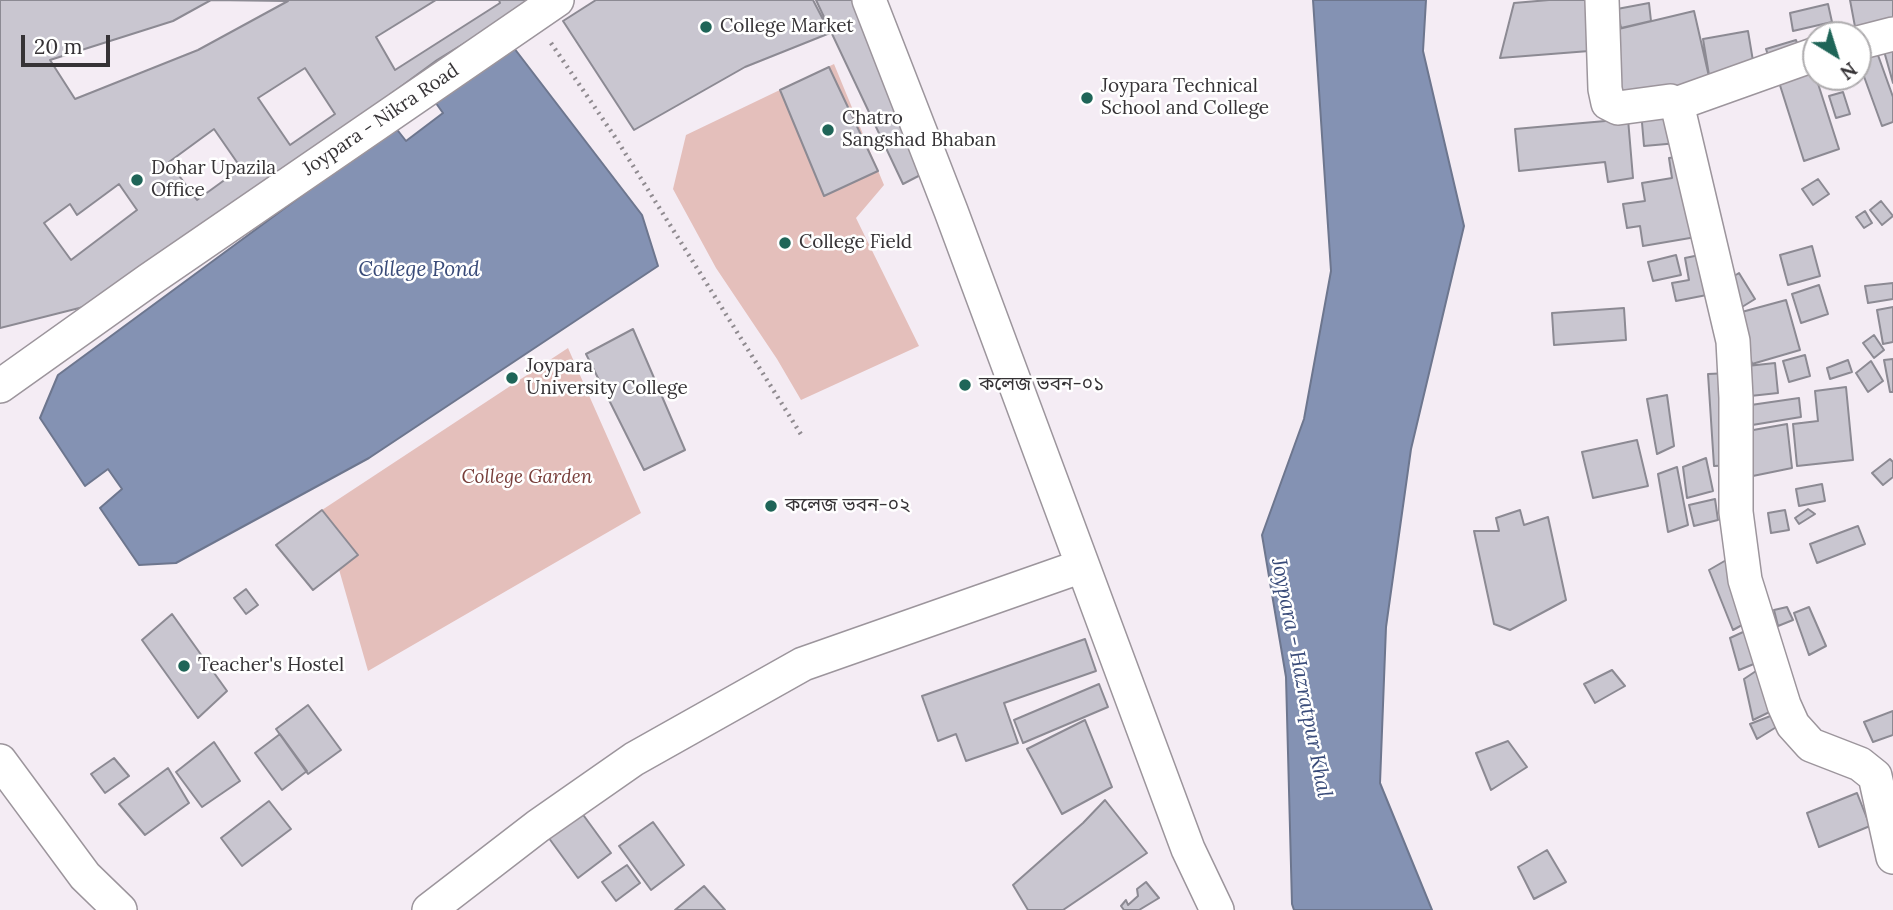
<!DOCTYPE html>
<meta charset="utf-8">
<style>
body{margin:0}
#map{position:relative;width:1893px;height:910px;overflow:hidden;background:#f4ecf4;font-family:Lora,serif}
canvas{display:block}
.north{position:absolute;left:1802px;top:21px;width:70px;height:70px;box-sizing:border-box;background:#fff;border:2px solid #afadaf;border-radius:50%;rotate:142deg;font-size:19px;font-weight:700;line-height:28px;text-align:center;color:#363336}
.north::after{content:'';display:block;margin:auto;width:24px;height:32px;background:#1f6558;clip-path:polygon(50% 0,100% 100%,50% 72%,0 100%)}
.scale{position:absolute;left:21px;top:35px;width:89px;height:32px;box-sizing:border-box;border:4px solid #363336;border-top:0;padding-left:9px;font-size:21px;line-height:24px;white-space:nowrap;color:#363336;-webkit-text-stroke:5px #fff;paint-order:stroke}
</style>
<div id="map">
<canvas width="1893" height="910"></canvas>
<div class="north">N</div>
<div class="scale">20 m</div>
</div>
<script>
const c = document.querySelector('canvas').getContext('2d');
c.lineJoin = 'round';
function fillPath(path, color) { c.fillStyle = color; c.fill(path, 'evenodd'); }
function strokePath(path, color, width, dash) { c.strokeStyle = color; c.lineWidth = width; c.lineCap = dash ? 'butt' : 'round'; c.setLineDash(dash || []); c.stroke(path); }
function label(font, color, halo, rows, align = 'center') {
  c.font = font + ' Lora,"Noto Sans Bengali",serif'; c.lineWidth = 5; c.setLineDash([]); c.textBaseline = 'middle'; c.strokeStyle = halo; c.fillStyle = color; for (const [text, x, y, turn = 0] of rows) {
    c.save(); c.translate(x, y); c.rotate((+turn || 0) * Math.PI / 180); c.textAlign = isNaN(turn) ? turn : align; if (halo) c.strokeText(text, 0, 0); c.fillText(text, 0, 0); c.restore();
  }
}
fillPath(new Path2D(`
 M834,64L884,185L856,218L919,346L801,400L777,359L716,268L673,189L686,135Z
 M568,348L641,513L368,671L322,510Z`), '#e4bfbb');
const water = new Path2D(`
 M1313,0H1426L1423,51L1464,226L1411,449L1386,627L1380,783L1432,910H1294L1292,904L1286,677L1262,535L1304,419L1331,271Z
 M514,48L642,215L658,266L369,458L176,563L139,565L100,508L122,489L108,469L85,486L40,418L58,375L395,127L406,141L443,113L433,99Z`);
fillPath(water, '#8492b3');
strokePath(water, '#6d768e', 2);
const building = new Path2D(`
 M0,0H535L437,60L111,300L0,328Z
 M211,0L288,1L198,50L75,99L50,60L173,21Z
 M436,0H499L500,3L395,70L376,37Z
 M596,0H813L830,33L745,67L634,130L563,21Z
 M816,0H852L930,170L903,184Z
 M1549,0H1598L1602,50L1500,58L1514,3Z
 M1850,0H1893V23L1856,32Z
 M1649,3L1651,21L1621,28L1617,9Z
 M1828,4L1832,22L1793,31L1790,13Z
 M1694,11L1710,81L1623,102L1606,32Z
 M1748,31L1755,73L1710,81L1703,39Z
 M1796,40L1801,54L1771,64L1766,49Z
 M1893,41V83L1882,44Z
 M1874,44L1893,97V122L1882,126L1858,60V51Z
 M829,67L878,171L824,196L780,90Z
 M305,68L335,114L290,145L258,98Z
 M1813,68L1839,149L1804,161L1778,79Z
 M1825,77H1850L1852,81L1830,89Z
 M1843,92L1850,114L1836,118L1829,96Z
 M1675,108L1678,143L1644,146L1641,111Z
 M1628,119L1633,178L1608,182L1605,162L1519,171L1515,129Z
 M214,129L241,168L197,200L169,162Z
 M1682,156L1696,237L1643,246L1640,226L1627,228L1623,204L1645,201L1642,183L1672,178L1669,158Z
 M1818,179L1829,194L1813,205L1802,189Z
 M119,184L137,210L71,260L44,223L70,204L77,215Z
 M1881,201L1893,216L1882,225L1870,210Z
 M1865,211L1872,223L1864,228L1856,217Z
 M1812,246L1820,276L1788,285L1780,255Z
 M1709,253L1717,293L1676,301L1672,283L1689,280L1685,258Z
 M1676,255L1681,275L1653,281L1648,262Z
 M1739,273L1755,299L1742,307L1726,281Z
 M1893,283V299L1868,303L1865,286Z
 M1819,285L1828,314L1801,323L1792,294Z
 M1786,300L1800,350L1752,364L1738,313Z
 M1893,307V342L1883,344L1877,310Z
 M1624,308L1626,340L1554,345L1552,313Z
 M633,329L685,450L644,470L586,354Z
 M1874,335L1884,350L1874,358L1863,343Z
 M1805,355L1810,376L1789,382L1783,361Z
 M1893,359V392H1890L1884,360Z
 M1848,360L1852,372L1830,379L1827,368Z
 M1871,361L1883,381L1868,392L1856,373Z
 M1775,363L1778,393L1741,397L1738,367Z
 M1730,373L1735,465L1714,466L1708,374Z
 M1846,387L1853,460L1797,466L1793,424L1818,421L1815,391Z
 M1667,395L1674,446L1657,454L1647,399Z
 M1799,398L1801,417L1740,427L1737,407Z
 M1787,424L1792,468L1743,478L1742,432Z
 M1637,440L1648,486L1593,498L1582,452Z
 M1706,458L1713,491L1687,498L1683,467Z
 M1890,459L1893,462V477L1883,485L1872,473Z
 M1677,467L1688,525L1668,532L1658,474Z
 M1822,484L1825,501L1799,506L1796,489Z
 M1715,499L1718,520L1694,526L1689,505Z
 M1808,509L1815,514L1799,524L1795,518Z
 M322,510L358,555L313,590L276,545Z
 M1520,510L1524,525L1548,517L1566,600L1510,630L1494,624L1474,531H1499L1496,518Z
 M1785,510L1789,530L1771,533L1768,513Z
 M1858,526L1865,544L1817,563L1810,544Z
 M1728,559L1753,619L1733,630L1709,570Z
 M246,589L258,605L246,614L234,598Z
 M1787,607L1793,620L1778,626L1774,610Z
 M1809,607L1826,646L1809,655L1794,613Z
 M172,614L227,691L198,718L142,640Z
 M1754,627L1766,659L1739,670L1730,638Z
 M1085,639L1096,671L1004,703L1018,743L966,761L956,734L938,741L922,696Z
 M1765,665L1782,706L1753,720L1744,679Z
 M1612,670L1625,686L1595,703L1584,684Z
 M1099,684L1108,707L1023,743L1014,720Z
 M308,705L341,750L308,774L276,729Z
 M1893,711V735L1873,742L1864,722Z
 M1773,715L1778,726L1757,739L1750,724Z
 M1085,720L1112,787L1062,814L1027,749Z
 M280,734L307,771L282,790L255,753Z
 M1508,741L1527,767L1491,790L1476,753Z
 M214,742L240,781L202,807L176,772Z
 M114,758L129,776L105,793L91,774Z
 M168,768L189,803L145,835L119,804Z
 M1857,793L1870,826L1819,847L1807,813Z
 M1105,800L1147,853L1063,910H1028L1013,885L1083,823Z
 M269,801L291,829L242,866L221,838Z
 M576,805L611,853L578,878L543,830Z
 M653,822L684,865L651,890L619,846Z
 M1547,850L1566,882L1534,899L1518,867Z
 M627,865L640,883L616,901L602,882Z
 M1146,882L1159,898L1139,910H1124L1121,906L1126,900L1128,905L1138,896L1137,889Z
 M704,886L725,910H675Z`);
fillPath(building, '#c9c6d0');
strokePath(building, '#8c8a93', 2);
const minor = new Path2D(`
 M869,0L951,211L1188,849L1217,910
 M1602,0L1605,89L1608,103L1618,108L1670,101L1678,108L1733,341L1736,398V512L1745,580L1784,705L1793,725L1811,745L1860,764L1875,776L1893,857
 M1858,43L1893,34
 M1676,104L1816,54
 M0,386L149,280L557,0
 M0,761L85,876L120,910
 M429,910L538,826L634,759L803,664L1082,566`);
strokePath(minor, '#9c959c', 36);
strokePath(new Path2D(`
 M551,43L615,137L802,436`), '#908b90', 4.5, [2, 5]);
strokePath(minor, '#fff', 33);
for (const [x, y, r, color] of [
 [706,27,7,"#1f6558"],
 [1087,98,7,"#1f6558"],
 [828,130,7,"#1f6558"],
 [137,180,7,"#1f6558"],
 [785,243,7,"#1f6558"],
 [512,378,7,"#1f6558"],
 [965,385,7,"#1f6558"],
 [771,506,7,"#1f6558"],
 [184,666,7,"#1f6558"]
]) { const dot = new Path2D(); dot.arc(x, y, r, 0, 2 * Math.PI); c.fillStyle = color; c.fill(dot); strokePath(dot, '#fff', 2.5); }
label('19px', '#363336', '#fff', [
 ["College Market",720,27],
 ["Joypara Technical",1101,87],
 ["School and College",1101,109],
 ["Chatro",842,119],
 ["Sangshad Bhaban",842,141],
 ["Dohar Upazila",151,169],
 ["Office",151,191],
 ["College Field",799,243],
 ["Joypara",526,367],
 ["University College",526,389],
 ["কলেজ ভবন-০১",979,385],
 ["কলেজ ভবন-০২",785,506],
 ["Teacher's Hostel",198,666]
], 'left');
label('19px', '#363336', '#fff', [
 ["Joypara - Nikra Road",381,120,-34]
]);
label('italic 19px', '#783e3a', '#fff', [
 ["College Garden",527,478]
]);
label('italic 21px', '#394b79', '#fff', [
 ["College Pond",419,270],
 ["Joypara - Hazratpur Khal",1301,678,79]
]);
</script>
